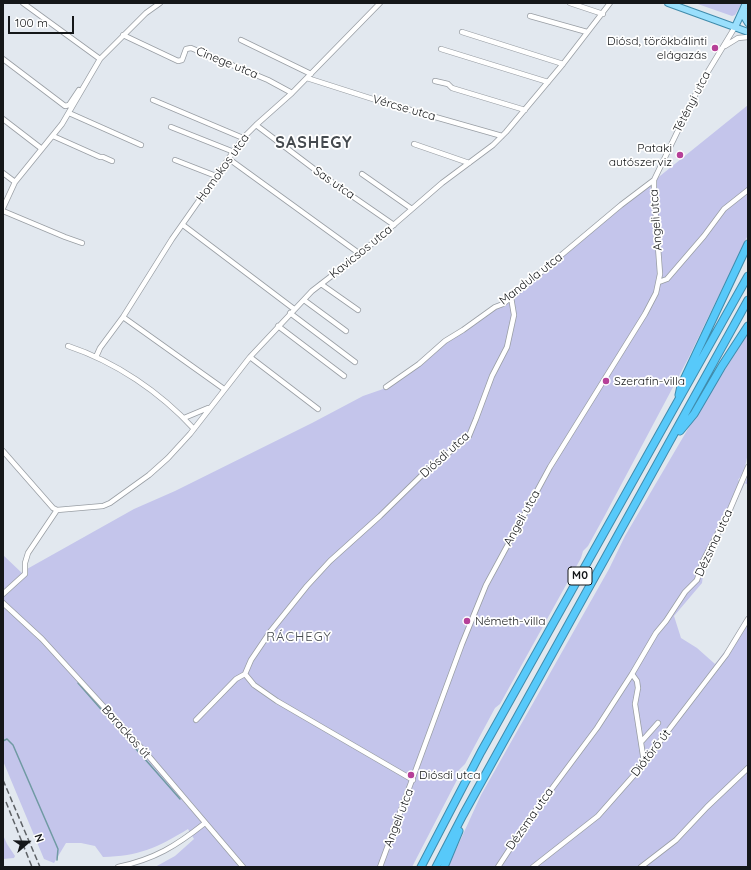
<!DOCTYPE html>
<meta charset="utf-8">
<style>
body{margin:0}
#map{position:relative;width:751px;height:870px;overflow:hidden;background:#e2e8ef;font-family:Quicksand,sans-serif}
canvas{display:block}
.frame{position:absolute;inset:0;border:4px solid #151719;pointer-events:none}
.north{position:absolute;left:8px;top:822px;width:40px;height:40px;-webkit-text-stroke:3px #fff;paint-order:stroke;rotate:70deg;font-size:11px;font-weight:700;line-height:16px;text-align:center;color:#151719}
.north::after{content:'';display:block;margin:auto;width:14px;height:18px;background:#151719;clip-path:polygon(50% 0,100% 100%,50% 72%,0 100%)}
.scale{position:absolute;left:8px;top:16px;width:66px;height:18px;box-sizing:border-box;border:2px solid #151719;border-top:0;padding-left:5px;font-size:12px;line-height:14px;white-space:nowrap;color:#151719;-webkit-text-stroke:3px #fff;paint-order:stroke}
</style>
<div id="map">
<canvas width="751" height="870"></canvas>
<div class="frame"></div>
<div class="north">N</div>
<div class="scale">100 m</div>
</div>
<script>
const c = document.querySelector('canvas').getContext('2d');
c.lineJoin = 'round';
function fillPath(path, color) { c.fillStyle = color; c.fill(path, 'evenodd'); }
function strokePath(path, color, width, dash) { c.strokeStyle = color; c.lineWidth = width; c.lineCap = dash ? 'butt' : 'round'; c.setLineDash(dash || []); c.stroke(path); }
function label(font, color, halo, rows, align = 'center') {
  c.font = font + ' Quicksand,sans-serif'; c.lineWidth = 3.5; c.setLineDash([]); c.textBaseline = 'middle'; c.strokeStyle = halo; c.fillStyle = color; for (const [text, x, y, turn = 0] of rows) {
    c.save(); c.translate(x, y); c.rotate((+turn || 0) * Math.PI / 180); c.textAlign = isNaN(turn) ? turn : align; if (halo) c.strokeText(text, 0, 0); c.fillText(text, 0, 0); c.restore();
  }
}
fillPath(new Path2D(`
 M695,3H742L735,15L732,16Z
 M748,105V235L689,357L604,517L588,546L583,551L581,558L500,704L495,708L465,764L457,772L458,778L412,867H155L175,856L194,839L188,829C157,848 139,856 103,857L95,846L81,843H66L54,863L44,859L3,761V555L23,574L27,569L134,509L175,491L312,423L363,396L386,388L437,347L500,305Z
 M748,333V453L744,472L738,480L745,483L748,474V485L745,483L704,567L702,583L674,616L681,638L697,648L715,664L740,632L748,616V867H448L481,795L609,569L625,536L692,422Z
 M3,835L7,844L15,856L14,858L3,859Z`), '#c4c5eb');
strokePath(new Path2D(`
 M78,683L180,799
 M3,741L7,739L13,745L58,849L57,860`), '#709aa3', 1.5);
const minor = new Path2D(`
 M23,3L100,59
 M570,3L603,14
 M530,16L587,32
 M462,32L563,64
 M123,35L178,61L182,60L186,49L191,48L268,80L292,93
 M241,40L311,74
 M725,46L738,38L748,37
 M441,49L548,82
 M3,59L65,106L69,105L79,90
 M307,78L379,101L502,136
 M435,81L448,84L452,88L525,110
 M153,100L243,138
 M69,113L141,145
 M3,119L42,149
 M256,125L326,178L394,225
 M171,127L234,152
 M53,136L100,157H103L112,161
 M414,144L469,163
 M229,159L360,254
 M175,160L216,176
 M3,173L15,182
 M362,174L412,209
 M3,208L15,182L62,124L100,59L146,13L160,3
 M3,211L65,237L82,243
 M183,225L294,309
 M659,282L667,279L704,236L724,209L748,190
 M321,284L358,310
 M304,300L346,331
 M290,313L355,362
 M123,317L224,389
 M278,326L344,376
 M68,346C116,362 160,392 194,429
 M96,357L100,348L123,317L172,239L243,138L256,125L292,93L380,3
 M250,357L318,409
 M386,387L419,364L445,341L463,330L495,307L503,304L621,205L654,180
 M184,418L208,408
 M3,451L53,508L57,510
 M57,510L103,506L110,503L149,475L168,458L190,434L250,357L312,291L360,254L442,183L493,145L506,132L563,64L610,3
 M3,594L25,574V563L28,553L57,510
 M3,603L42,639L146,753L243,867
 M245,674L254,685L277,701L413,780
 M196,720L236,679L245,674L251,660L270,632L307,586L330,561L380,516L422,475L469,436L476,419L492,376L507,347L514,315L511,297
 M642,741L658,723
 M644,762L635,704L638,688L637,681L632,674L656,633L666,621L685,592L697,580L703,561L728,514L748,467
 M118,867C155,859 176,846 205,823
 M380,867L462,644L486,585L550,467L645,314L656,293L660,274L654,192V180L701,83L735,27
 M498,867L530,818L597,728L632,674
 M533,867L598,816L635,774L726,655L748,619
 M641,867L676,840L707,807L748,768`);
const major = new Path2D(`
 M668,3L748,32
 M744,9L745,18L748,23
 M735,27L746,3`);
const highway = new Path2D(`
 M679,395L681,386L748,244
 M680,431L694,414L722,366L748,326
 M421,867L481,752L748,276
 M436,867L463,815L748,300
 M444,867L459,831`);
strokePath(minor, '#999ea4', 6);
strokePath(major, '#408bab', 8);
strokePath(highway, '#408bab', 9);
strokePath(minor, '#fff', 4.5);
strokePath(major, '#9adffc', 6);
strokePath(highway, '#57c9fa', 7);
strokePath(new Path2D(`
 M3,780L40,867
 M6,802L32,867`), '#5e6266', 1.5, [6, 3]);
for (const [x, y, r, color] of [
 [715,48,4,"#b64098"],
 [680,155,4,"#b64098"],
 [606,381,4,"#b64098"],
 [467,621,4,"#b64098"],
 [411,775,4,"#b64098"]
]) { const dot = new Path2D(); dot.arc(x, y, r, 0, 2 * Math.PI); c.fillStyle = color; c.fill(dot); strokePath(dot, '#fff', 1.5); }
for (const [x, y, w] of [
 [580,576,24]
]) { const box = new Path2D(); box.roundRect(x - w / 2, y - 9, w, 18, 3); c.fillStyle = '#fff'; c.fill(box); strokePath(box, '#151719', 1); }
label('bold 11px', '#151719', null, [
 ["M0",580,576]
]);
label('12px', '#151719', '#fff', [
 ["Diósd, törökbálinti",707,41,"right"],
 ["elágazás",707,55,"right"],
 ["Pataki",672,148,"right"],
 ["autószerviz",672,162,"right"],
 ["Szerafin-villa",614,381],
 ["Németh-villa",475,621],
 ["Diósdi utca",419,775]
], 'left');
label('12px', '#151719', '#fff', [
 ["Cinege utca",227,63,22],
 ["Tétényi utca",692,102,-63],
 ["Vércse utca",404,108,16],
 ["Homokos utca",223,168,-54],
 ["Sas utca",334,183,35],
 ["Angeli utca",656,220,-94],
 ["Kavicsos utca",361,252,-39],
 ["Mandula utca",531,279,-38],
 ["Diósdi utca",445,455,-42],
 ["Angeli utca",522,518,-61],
 ["Dézsma utca",714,543,-65],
 ["Barackos út",126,732,48],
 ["Diótörő út",651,753,-52],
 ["Angeli utca",399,818,-69],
 ["Dézsma utca",530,819,-55]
]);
c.letterSpacing = '1px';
label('13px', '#454a4f', '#fff', [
 ["RÁCHEGY",299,637]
]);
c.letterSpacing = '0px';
c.letterSpacing = '1px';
label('bold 16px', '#454a4f', '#fff', [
 ["SASHEGY",314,143]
]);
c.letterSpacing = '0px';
</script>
